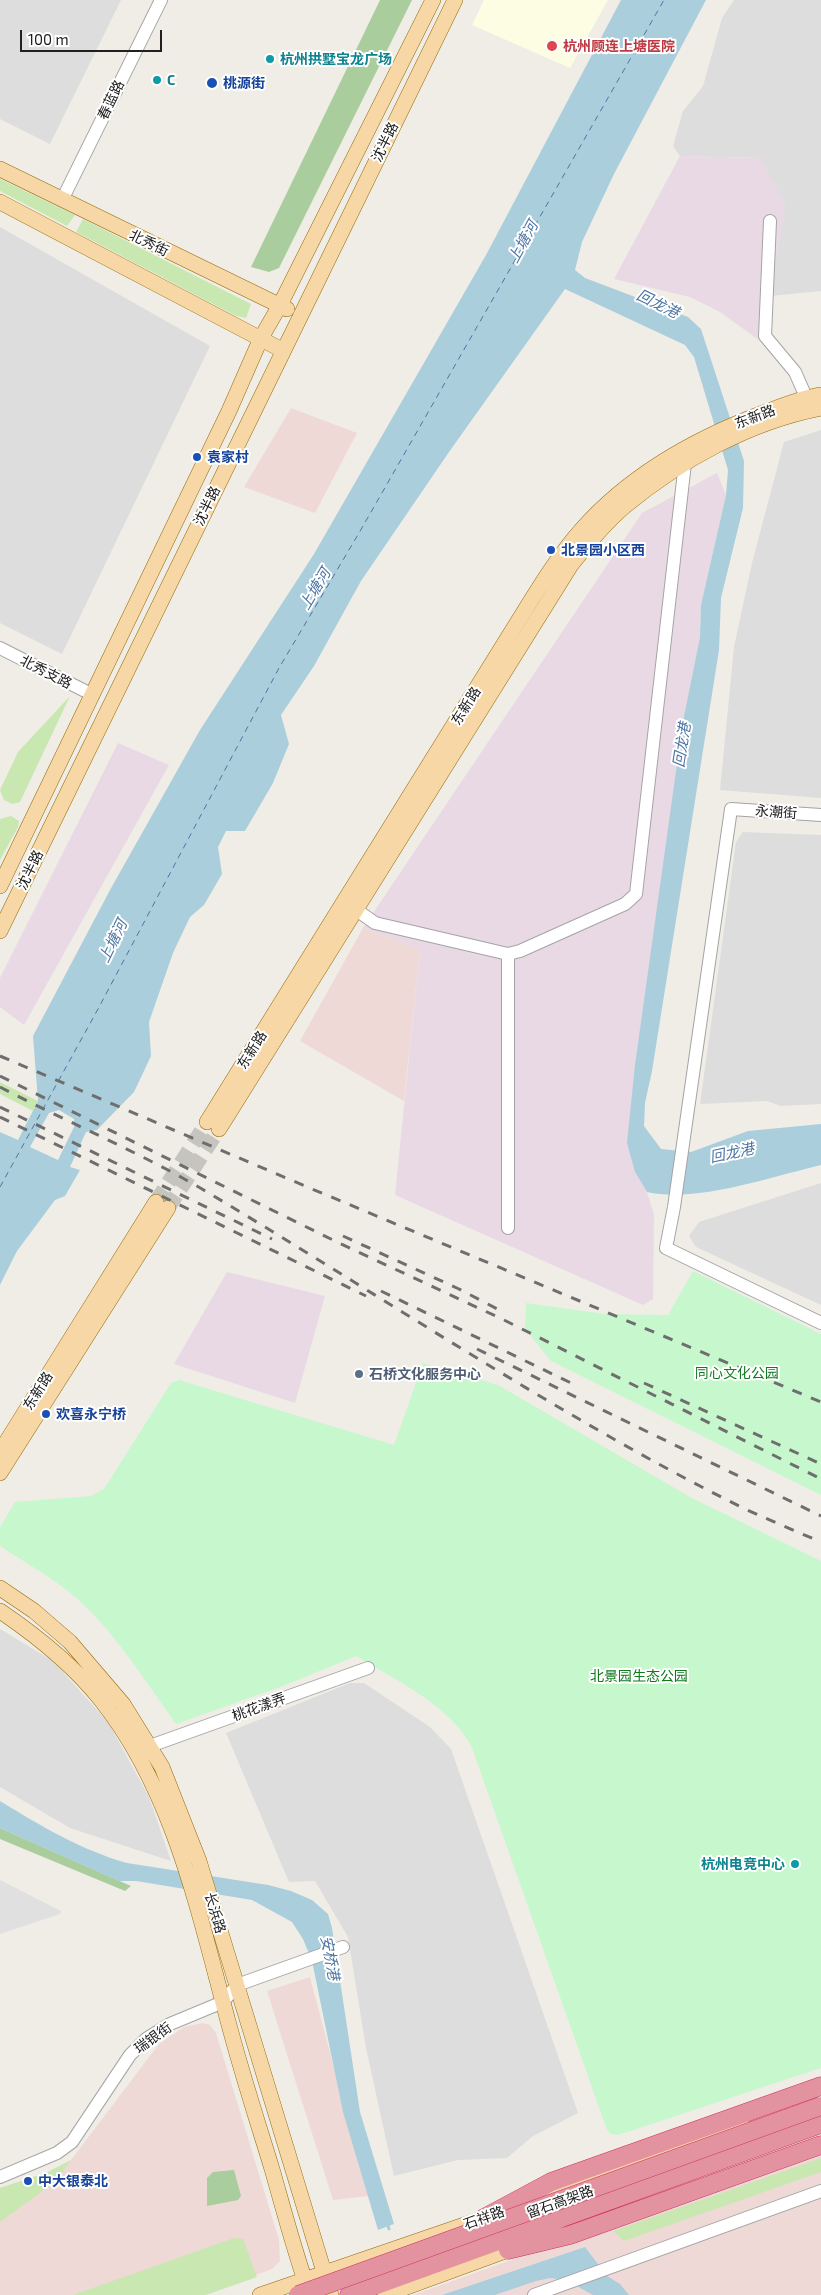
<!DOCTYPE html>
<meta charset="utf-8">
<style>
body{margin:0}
#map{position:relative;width:821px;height:2295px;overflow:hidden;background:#f0ede7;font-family:"Exo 2",sans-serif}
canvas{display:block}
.scale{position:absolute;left:20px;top:30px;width:142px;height:22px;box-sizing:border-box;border:2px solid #202020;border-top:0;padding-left:6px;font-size:15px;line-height:18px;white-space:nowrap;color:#202020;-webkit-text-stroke:4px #fff;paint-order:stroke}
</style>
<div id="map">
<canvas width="821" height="2295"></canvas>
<div class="scale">100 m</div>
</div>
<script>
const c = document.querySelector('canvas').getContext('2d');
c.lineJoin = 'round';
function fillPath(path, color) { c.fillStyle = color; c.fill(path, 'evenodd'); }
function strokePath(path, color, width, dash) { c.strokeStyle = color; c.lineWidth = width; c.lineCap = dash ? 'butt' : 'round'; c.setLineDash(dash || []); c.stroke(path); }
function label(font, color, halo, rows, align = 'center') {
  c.font = font + ' "Exo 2","Noto Sans SC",sans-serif'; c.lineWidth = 4; c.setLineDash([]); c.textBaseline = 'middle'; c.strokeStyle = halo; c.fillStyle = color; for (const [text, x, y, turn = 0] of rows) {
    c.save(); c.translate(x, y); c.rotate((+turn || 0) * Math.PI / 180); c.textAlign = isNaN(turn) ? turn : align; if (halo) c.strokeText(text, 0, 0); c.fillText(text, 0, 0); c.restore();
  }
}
fillPath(new Path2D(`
 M0,0H121L50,144L0,119Z
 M734,0H821V291L770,296L760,158L680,156L673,146L683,111L703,86L722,18Z
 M0,227L210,346L62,654L0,623Z
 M821,430V798L720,790L734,647L752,563L784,442Z
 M743,832L821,835V1104L781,1106L767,1101L700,1104L736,842Z
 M821,1183V1305L696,1247L689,1236L699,1222Z
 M0,1629L53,1661L108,1722L149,1797L171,1861L70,1828L0,1787Z
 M350,1683H364L430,1727L451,1749L578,2113L533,2136L507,2158L458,2160L394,2176L366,2048L348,1937L315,1881L289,1882L226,1733Z`), '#dedddd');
fillPath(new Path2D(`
 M291,408L357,433L315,513L244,487Z
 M363,928L420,949L404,1101L300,1041Z
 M310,1977L368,2196L333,2200L267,1991Z
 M203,2023L210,2025L216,2033L279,2240L280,2261L272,2269L203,2295H0V2188L48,2172L71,2160L159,2044L184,2027Z
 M821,2149V2295H413Z`), '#efd9d7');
fillPath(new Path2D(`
 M680,156L760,158L786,205L770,296V329L763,343L720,312L690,297L614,279Z
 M717,473L726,495L701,605L700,637L683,721L635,1172L647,1192L654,1215L653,1299L643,1305L395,1195L420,949L363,928L642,513Z
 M118,743L169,765L24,1025L0,1007V978Z
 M227,1272L325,1296L295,1403L174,1364Z`), '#e8d9e5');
fillPath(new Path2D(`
 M484,0H608L570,68L472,25Z`), '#fcfde2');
fillPath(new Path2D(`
 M0,179L75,215L67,226L0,191Z
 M83,219L251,304L246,318L236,316L76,232Z
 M70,696L20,802L12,804L4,800L0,790L18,752Z
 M11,816L19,821L18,827L0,860V819Z
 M0,1082L38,1101L33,1111L0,1094Z
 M821,2158V2172L624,2241L613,2231Z
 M71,2160L56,2181L0,2222V2188L48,2172Z
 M234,2238L243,2239L257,2277L206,2295H73Z`), '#c9e7b0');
fillPath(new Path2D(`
 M380,0H412L279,268L269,272L251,267Z
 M0,1828L131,1886L125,1891L0,1839Z
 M234,2170L241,2196L238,2200L207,2206V2178L213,2172Z`), '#aacd9e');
fillPath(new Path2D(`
 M693,1271L821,1334V1495L551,1361L525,1329L526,1303L605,1314L668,1315Z
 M423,1363L498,1385L690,1497L821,1561V2068L618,2135L611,2134L607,2130L472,1748C452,1706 395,1680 356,1656L283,1686L176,1724C142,1677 110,1623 64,1588C44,1573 21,1560 0,1546V1527L15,1502L91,1496L104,1489L171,1383L179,1380L394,1445Z`), '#c7f7cd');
fillPath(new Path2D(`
 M0,1880L61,1911L60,1914L0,1934Z`), '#e0e0e0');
fillPath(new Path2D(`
 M621,0H706L614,174L582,242L575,270L585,278L688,317L701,329L744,461L743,508L721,598L719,650L652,1071L645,1103L644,1126L661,1149L691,1152L748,1131L821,1124V1165C770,1177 697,1203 647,1192L635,1172L627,1143L635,1065L683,721L700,637L701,605L726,495L728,470L694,357L685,345L565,289L449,452L361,581L314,666L281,715L289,744L273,783L245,831H226L218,847L222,874L204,905L190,917L173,953L149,1022L151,1056L134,1092L97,1130L86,1132L70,1167L80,1170L65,1196L55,1200L17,1251L0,1285V1132L18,1140L38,1101L33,1036L110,890L200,730L314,554L486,255ZM59,1110L74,1119V1127L58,1160L30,1147L49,1113Z
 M0,1801C41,1826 81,1850 127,1863L268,1885L291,1891L312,1900L328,1914L332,1928L360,2112L394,2224L378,2230L343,2112L312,1961L303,1939L292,1922L252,1900L136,1881H119L0,1828Z
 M585,2247L607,2276L620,2284L629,2295H593L566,2280L550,2278L536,2281L495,2295H442Z`), '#aacedb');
strokePath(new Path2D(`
 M387,2222L389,2229`), '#aacedb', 3);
strokePath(new Path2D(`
 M0,1187L98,1009L279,668L359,533L664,0`), '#4e75a3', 1, [6, 5]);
strokePath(new Path2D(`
 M156,1202L207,1122
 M168,1208L219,1129`), '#c6c4bf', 15, [15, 8]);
const minor = new Path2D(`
 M62,200L161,0
 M770,221L765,336L795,372L806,397
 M0,648L93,695
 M821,815L731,809L674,1207L666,1248L821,1323
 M348,904L375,923L508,954L520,951L625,904L636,894L685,463
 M508,954V1228
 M150,1746L368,1668
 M0,2177L57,2153L72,2142L130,2055L146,2039L170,2024L223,2002L237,1985L343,1947
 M534,2295L821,2191`);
const major = new Path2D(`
 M0,169L287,309
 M0,202L282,350
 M0,886L229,411L261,338L280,305L433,0
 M0,931L455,0
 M207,1122L517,623C537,591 557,557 582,529C630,475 696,438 763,413C782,406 801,398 821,395
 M219,1129L571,565C588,544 605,523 625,506C681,460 749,422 821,408
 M0,1452L156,1202
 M0,1473L168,1208
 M0,1588L34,1611L70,1642L123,1704L162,1767L199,1861L331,2295
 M0,1611C37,1636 73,1665 101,1700C174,1792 198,1911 228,2021C241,2071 257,2120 272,2169C284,2211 295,2254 310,2295
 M521,2205L742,2125
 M260,2295L493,2215
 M385,2295L519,2246`);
const highway = new Path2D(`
 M482,2219L551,2182L821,2086
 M508,2250L570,2235L821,2145
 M349,2295L821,2124`);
strokePath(minor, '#a4a4a4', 14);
strokePath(major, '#936b09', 16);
strokePath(highway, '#d13061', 19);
strokePath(minor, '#fff', 12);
strokePath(major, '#f7d7a5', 15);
strokePath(highway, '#e2939f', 18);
strokePath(new Path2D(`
 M0,1056L305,1186L821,1402
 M0,1076L339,1243L502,1319L821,1479
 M0,1087C67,1122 137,1151 202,1189C382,1296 556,1415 743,1508C769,1520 795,1531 821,1542
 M0,1107L272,1239
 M0,1117L366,1296
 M343,1236L459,1289L503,1312
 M381,1291L571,1383
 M477,1349L821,1516
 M644,1383L821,1464`), '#6e6e6e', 3, [10, 10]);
const highwayBridge = new Path2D(`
 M298,2295L821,2106`);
strokePath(highwayBridge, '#d13061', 19, []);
strokePath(highwayBridge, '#e2939f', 18);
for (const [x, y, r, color] of [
 [552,46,6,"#e0444e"],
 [270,59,5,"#0f9aa8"],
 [157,80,5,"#0f9aa8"],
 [212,83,6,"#1a4fb4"],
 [197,457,5,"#1a4fb4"],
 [551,550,5,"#1a4fb4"],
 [359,1374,5,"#5c6f8a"],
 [46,1414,5,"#1a4fb4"],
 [795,1864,5,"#0f9aa8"],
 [28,2181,5,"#1a4fb4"]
]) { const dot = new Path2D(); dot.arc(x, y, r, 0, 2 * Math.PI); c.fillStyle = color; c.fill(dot); strokePath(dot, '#fff', 2); }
label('bold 14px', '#be3a42', '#fff', [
 ["杭州顾连上塘医院",563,46]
], 'left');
label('bold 14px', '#0d838f', '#fff', [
 ["杭州拱墅宝龙广场",280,59],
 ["C",167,80],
 ["杭州电竞中心",785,1864,"right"]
], 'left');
label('bold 14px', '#164399', '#fff', [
 ["桃源街",223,83],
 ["袁家村",207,457],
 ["北景园小区西",561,550],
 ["欢喜永宁桥",56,1414],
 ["中大银泰北",38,2181]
], 'left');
label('14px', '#202020', '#fff', [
 ["春蓝路",111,100,-64],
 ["沈半路",385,142,-64],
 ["北秀街",149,243,26],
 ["东新路",755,417,-21],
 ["沈半路",207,506,-64],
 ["北秀支路",46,672,27],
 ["东新路",466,706,-58],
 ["永潮街",776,812,4],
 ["沈半路",30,870,-64],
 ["东新路",252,1050,-58],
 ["东新路",38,1391,-58],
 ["桃花漾弄",259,1707,-20],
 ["长浜路",215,1913,73],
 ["瑞银街",153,2038,-36],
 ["留石高架路",560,2202,-20],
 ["石祥路",484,2218,-20]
]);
label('14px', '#12791f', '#fff', [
 ["同心文化公园",737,1373],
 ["北景园生态公园",639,1676]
]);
label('bold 14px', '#4e5e75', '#fff', [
 ["石桥文化服务中心",369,1374]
], 'left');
label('italic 15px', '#4e75a3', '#fff', [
 ["上塘河",523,242,-61],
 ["回龙港",658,304,26],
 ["上塘河",315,589,-59],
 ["回龙港",682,745,-81],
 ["上塘河",113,941,-64],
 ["回龙港",732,1153,-12],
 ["安桥港",330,1958,79]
]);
</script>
